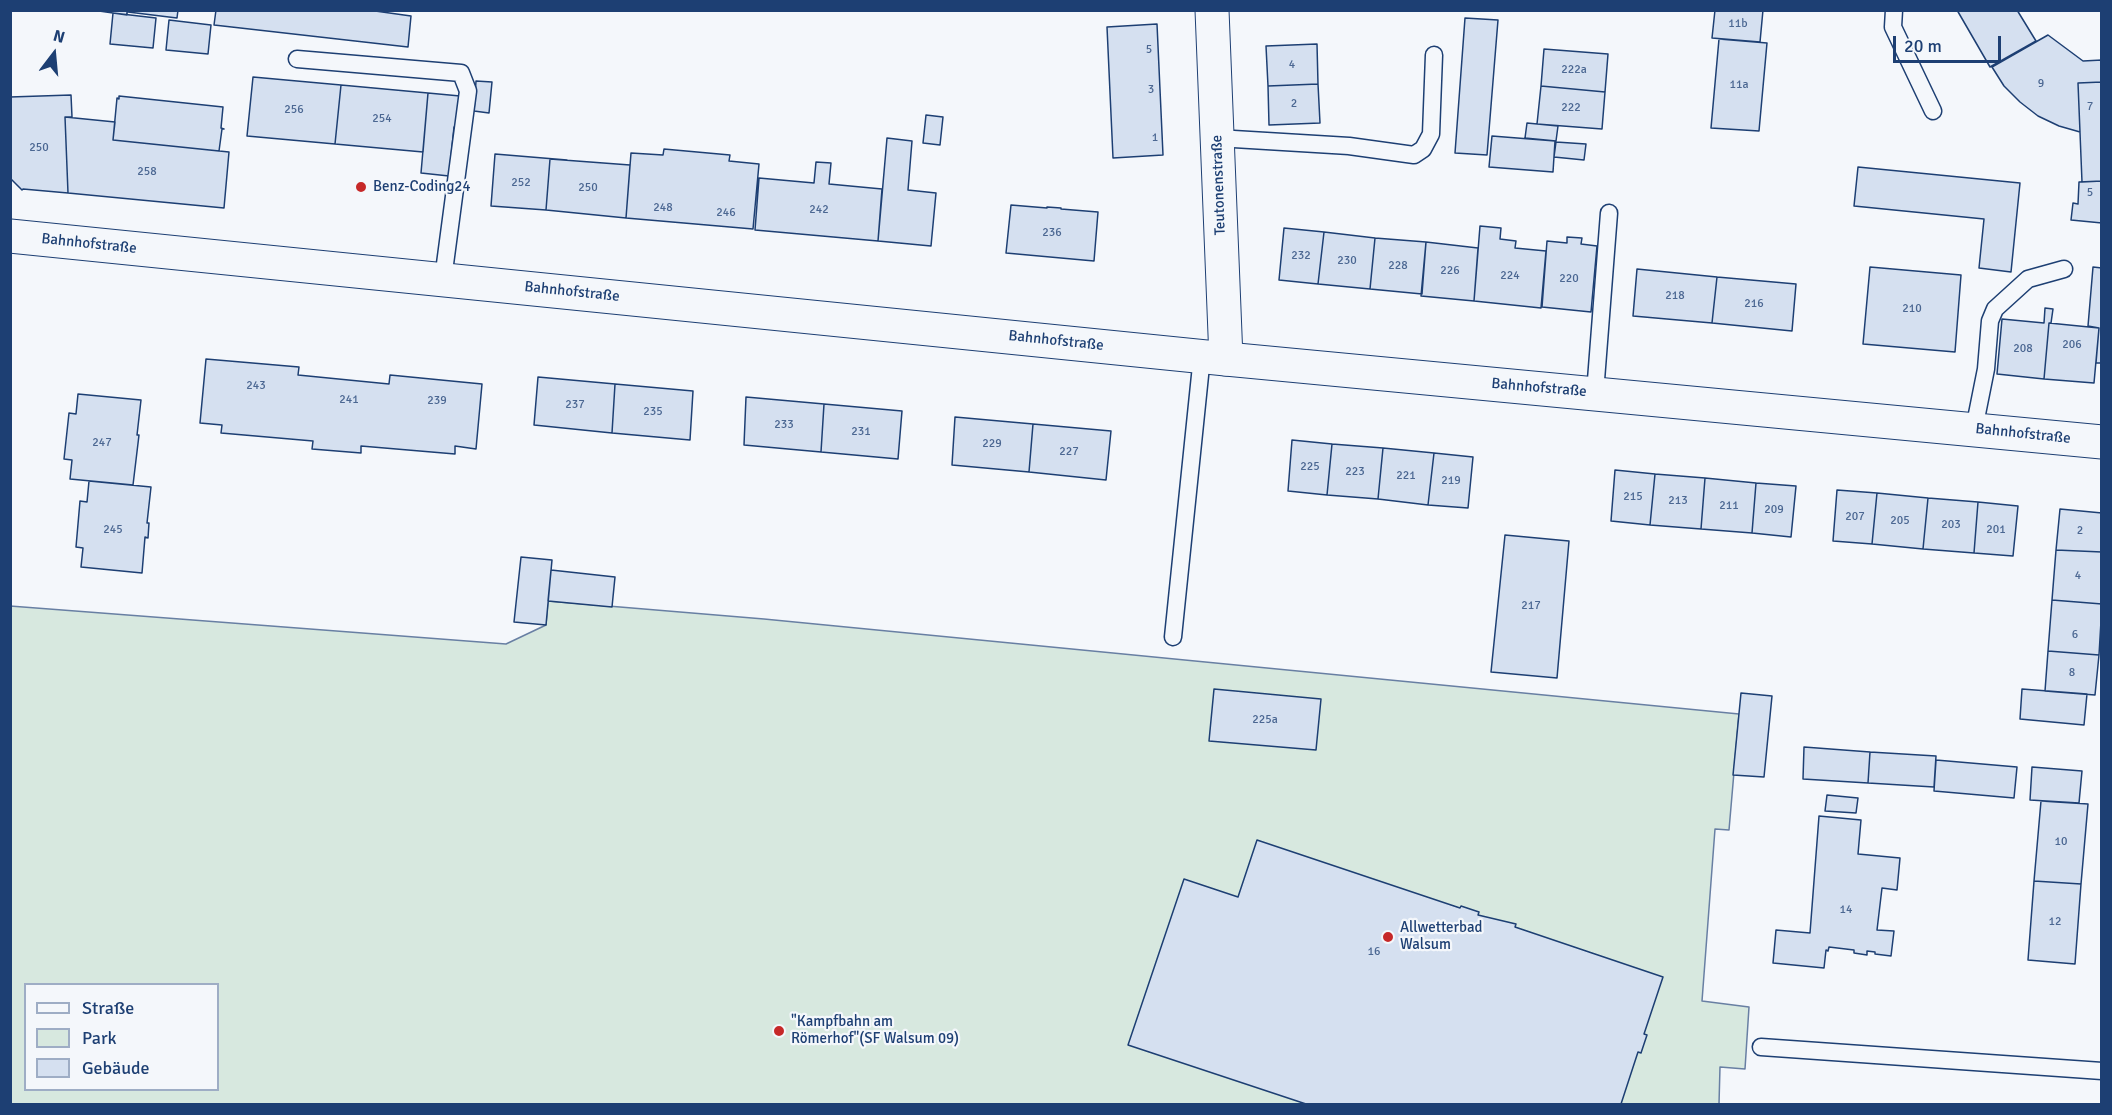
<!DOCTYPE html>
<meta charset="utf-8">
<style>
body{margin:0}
#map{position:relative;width:2112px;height:1115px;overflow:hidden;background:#f4f7fb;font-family:Signika,sans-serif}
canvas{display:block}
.frame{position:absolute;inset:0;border:12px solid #1d3f73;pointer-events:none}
.legend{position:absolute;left:24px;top:983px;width:195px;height:108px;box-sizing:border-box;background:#f4f7fb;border:2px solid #9eadc5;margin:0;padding:8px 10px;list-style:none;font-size:18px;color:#1d3f73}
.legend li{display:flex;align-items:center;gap:12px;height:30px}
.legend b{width:30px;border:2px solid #9eadc5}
.north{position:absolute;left:24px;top:24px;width:60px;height:60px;-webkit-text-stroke:4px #f4f7fb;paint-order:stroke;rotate:16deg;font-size:16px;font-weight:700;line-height:24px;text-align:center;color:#1d3f73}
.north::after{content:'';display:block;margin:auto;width:21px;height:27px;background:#1d3f73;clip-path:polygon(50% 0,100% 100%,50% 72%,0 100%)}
.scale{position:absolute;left:1893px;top:36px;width:108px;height:27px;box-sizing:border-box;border:3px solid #1d3f73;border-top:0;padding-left:8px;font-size:18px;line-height:21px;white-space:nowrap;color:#1d3f73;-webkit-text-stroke:4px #f4f7fb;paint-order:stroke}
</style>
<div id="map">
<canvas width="2112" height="1115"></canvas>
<div class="frame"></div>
<ul class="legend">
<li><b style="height:8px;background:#f4f7fb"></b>Straße</li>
<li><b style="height:16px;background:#d7e8df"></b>Park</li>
<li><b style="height:16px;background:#d5e0f0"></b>Gebäude</li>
</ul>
<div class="north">N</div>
<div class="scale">20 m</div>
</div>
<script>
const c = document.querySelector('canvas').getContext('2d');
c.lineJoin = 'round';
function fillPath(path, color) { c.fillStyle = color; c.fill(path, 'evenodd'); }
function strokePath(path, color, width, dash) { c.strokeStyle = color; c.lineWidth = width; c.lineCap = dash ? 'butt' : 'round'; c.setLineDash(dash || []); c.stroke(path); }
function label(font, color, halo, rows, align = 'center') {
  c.font = font + ' Signika,sans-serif'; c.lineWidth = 4.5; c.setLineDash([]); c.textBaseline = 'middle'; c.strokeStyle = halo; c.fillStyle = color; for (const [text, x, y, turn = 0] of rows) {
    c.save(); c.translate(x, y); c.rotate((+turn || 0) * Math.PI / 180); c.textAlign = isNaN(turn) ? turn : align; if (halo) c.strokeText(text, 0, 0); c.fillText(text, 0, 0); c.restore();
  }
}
const green = new Path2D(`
 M548,601L764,619L1739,714L1729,830L1715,829L1702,1001L1749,1007L1745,1069L1720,1067L1719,1104H11L10,606L506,644L546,625ZM26,984H218V1090H26Z`);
fillPath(green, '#d7e8df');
strokePath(green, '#687fa3', 1.5);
const building = new Path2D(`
 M92,10H127V15Z
 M128,10H178L177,18L128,12Z
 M216,10H368L411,16L408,47L214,25Z
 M1715,10H1763L1760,42L1712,38Z
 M1957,10H2017L2036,41L1990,67Z
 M113,13L156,18L153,48L110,44Z
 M1465,18L1498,20L1487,155L1455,153Z
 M169,20L211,25L208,54L166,50Z
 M1157,24L1163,155L1113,158L1107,27Z
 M2048,35L2083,61L2102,60V82L2078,83L2080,132L2059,126L2038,116L2020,102L2004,86L1992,67Z
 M1719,39L1767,43L1759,131L1711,128Z
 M1317,44L1318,84L1268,86L1266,46Z
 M1544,49L1608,54L1605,92L1541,86Z
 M253,77L341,85L335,144L247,136Z
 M476,81L492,82L489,113L474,111Z
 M2102,82V181L2082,182L2078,83Z
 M1318,84L1320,123L1269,125L1268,86Z
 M341,85L428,93L423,152L335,144Z
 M1541,86L1605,92L1602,129L1537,124Z
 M428,93L460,96L457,128L454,127L449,176L421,173Z
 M71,95L72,117H65L68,193L23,189L22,190L10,178V97Z
 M119,96L223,107L221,128L224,129H222L219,151L113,140L117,98L119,99Z
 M926,115L943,117L940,145L923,143Z
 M65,117L115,122L113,140L229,152L224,208L68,193Z
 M1527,123L1558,126L1556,141L1525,138Z
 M1492,136L1555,141L1553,172L1489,167Z
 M887,138L912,141L908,190L936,193L931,246L878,241Z
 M1556,142L1586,144L1584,160L1554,157Z
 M664,149L730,155L729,161L759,164L753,229L626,218L631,153L663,155Z
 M495,154L567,160L550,159L546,210L491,206Z
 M550,159L630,165L626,218L546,210Z
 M816,162L831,163L829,184L882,189L878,241L755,230L759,178L814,183Z
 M1858,167L2020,183L2011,272L1979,268L1984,219L1854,206Z
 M2102,181V223L2071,220L2073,203L2078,204L2079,182Z
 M1011,205L1047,208V207L1061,208V209L1098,212L1094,261L1006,253Z
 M1480,226L1501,228L1500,239L1516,241L1515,248L1546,251L1541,308L1474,301Z
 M1284,228L1324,232L1318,284L1279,280Z
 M1324,232L1375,238L1370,289L1318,284Z
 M1567,237L1582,238L1581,244L1597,246L1591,312L1542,307L1547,241L1567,243Z
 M1375,238L1426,242L1422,294L1370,289Z
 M1426,242L1478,248L1474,301L1421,296Z
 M1870,267L1961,275L1955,352L1863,344Z
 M2093,267L2102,268V363H2096L2099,328L2088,326Z
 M1637,269L1717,277L1712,323L1633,316Z
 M1717,277L1796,284L1792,331L1712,323Z
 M2045,308L2053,309L2051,323H2049L2044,379L1997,374L2002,319L2044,323Z
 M2049,323L2099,328L2094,383L2044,379Z
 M206,359L299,367L298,375L389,384L390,375L482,384L476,449L455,446V454L361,446V453L312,449L313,441L221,433L222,425L200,423Z
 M538,377L615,384L612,433L534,425Z
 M615,384L693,391L690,440L612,433Z
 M78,394L141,400L137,435H139L133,485L70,479L72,460L64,459L69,413L76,414Z
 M746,397L824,404L821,452L744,445Z
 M824,404L902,411L898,459L821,452Z
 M955,417L1033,424L1029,472L952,465Z
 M1033,424L1111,431L1106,480L1029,472Z
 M1292,440L1332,444L1327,495L1288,491Z
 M1332,444L1383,448L1378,499L1327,495Z
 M1383,448L1434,453L1428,505L1378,499Z
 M1434,453L1473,457L1468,508L1428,505Z
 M1615,470L1655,474L1650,525L1611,521Z
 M1655,474L1705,478L1701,529L1650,525Z
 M1705,478L1756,483L1752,533L1701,529Z
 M89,481L151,487L147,523H149L148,538L145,537L142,573L81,567L83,548L76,547L80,501L87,502Z
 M1756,483L1796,486L1791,537L1752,533Z
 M1837,490L1877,493L1872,544L1833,541Z
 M1877,493L1928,498L1923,549L1872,544Z
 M1928,498L1978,502L1974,553L1923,549Z
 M1978,502L2018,506L2013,556L1974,553Z
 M2060,509L2102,513V552L2056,550Z
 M1505,535L1569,541L1557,678L1491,672Z
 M2056,550L2102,552V604L2052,600Z
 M521,557L552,560L546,625L514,622Z
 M551,570L615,577L612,607L548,601Z
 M2052,600L2102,604L2099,655L2048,651Z
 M2048,651L2099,655L2095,695L2045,691Z
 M1214,689L1321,699L1316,750L1209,741Z
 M2022,689L2087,694L2084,725L2020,719Z
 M1741,693L1772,696L1764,777L1733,775Z
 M1804,747L1870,752L1868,783L1803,779Z
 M1870,752L1936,756L1934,787L1868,783Z
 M1936,760L2017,767L2014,798L1934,791Z
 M2032,767L2082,771L2079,803L2030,800Z
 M1827,795L1858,798L1856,813L1825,811Z
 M2041,801L2088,804L2081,884L2034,881Z
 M1819,816L1861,820L1858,854L1900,858L1897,890L1882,888L1877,930L1894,931L1891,956L1875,954V952L1867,951V955L1854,953V950L1829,947L1828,951L1826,950L1824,968L1773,963L1776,930L1810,933Z
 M1257,840L1460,908L1461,906L1479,912L1478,915L1516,924L1515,927L1663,977L1644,1034L1647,1035L1641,1053L1638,1052L1621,1104H1306L1128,1045L1184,879L1238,897Z
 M2034,881L2081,884L2075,964L2028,960Z`);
fillPath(building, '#d5e0f0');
strokePath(building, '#1d3f73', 1.5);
const service = new Path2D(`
 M1894,10L1893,27L1933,111
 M297,59L461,73L468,91L443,279
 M1217,138L1349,146L1414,155L1423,149L1431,134L1434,55
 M1595,393L1609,213
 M1974,429L1986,369L1990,321L1995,309L2028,279L2064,269
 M1173,637L1202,356
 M1761,1047L2102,1071`);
const minor = new Path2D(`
 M1212,10L1226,359`);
const tertiary = new Path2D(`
 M10,236L1226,359L2102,442`);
strokePath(service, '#1d3f73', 19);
strokePath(minor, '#1d3f73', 35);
strokePath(tertiary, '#1d3f73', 35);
strokePath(service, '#f4f7fb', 16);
strokePath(minor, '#f4f7fb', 33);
strokePath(tertiary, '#f4f7fb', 33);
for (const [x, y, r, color] of [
 [361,187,6,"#c62828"],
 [1388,937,6,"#c62828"],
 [779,1031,6,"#c62828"]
]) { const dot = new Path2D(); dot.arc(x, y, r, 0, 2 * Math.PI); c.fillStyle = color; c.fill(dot); strokePath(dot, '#f4f7fb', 2); }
label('12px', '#4b6792', null, [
 ["11b",1738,24],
 ["5",1149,50],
 ["4",1292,65],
 ["222a",1574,70],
 ["9",2041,84],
 ["11a",1739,85],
 ["3",1151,90],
 ["2",1294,104],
 ["7",2090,107],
 ["222",1571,108],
 ["256",294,110],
 ["254",382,119],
 ["1",1155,138],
 ["250",39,148],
 ["258",147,172],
 ["252",521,183],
 ["250",588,188],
 ["5",2090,193],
 ["248",663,208],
 ["242",819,210],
 ["246",726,213],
 ["236",1052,233],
 ["232",1301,256],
 ["230",1347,261],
 ["228",1398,266],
 ["226",1450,271],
 ["224",1510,276],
 ["220",1569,279],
 ["218",1675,296],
 ["216",1754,304],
 ["210",1912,309],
 ["206",2072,345],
 ["208",2023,349],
 ["243",256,386],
 ["241",349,400],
 ["239",437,401],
 ["237",575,405],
 ["235",653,412],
 ["233",784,425],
 ["231",861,432],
 ["247",102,443],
 ["229",992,444],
 ["227",1069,452],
 ["225",1310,467],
 ["223",1355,472],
 ["221",1406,476],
 ["219",1451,481],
 ["215",1633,497],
 ["213",1678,501],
 ["211",1729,506],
 ["209",1774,510],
 ["207",1855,517],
 ["205",1900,521],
 ["203",1951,525],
 ["245",113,530],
 ["201",1996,530],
 ["2",2080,531],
 ["4",2078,576],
 ["217",1531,606],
 ["6",2075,635],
 ["8",2072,673],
 ["225a",1265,720],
 ["10",2061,842],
 ["14",1846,910],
 ["12",2055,922],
 ["16",1374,952]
]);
label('15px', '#1d3f73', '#f4f7fb', [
 ["Teutonenstraße",1219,185,-92],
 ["Bahnhofstraße",89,244,6],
 ["Bahnhofstraße",572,292,6],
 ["Bahnhofstraße",1056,341,6],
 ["Bahnhofstraße",1539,388,5],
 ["Bahnhofstraße",2023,434,6]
]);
label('15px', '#1d3f73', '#f4f7fb', [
 ["Benz-Coding24",373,187],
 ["Allwetterbad",1400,928],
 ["Walsum",1400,945],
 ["\"Kampfbahn am",791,1022],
 ["Römerhof\"(SF Walsum 09)",791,1039]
], 'left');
</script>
